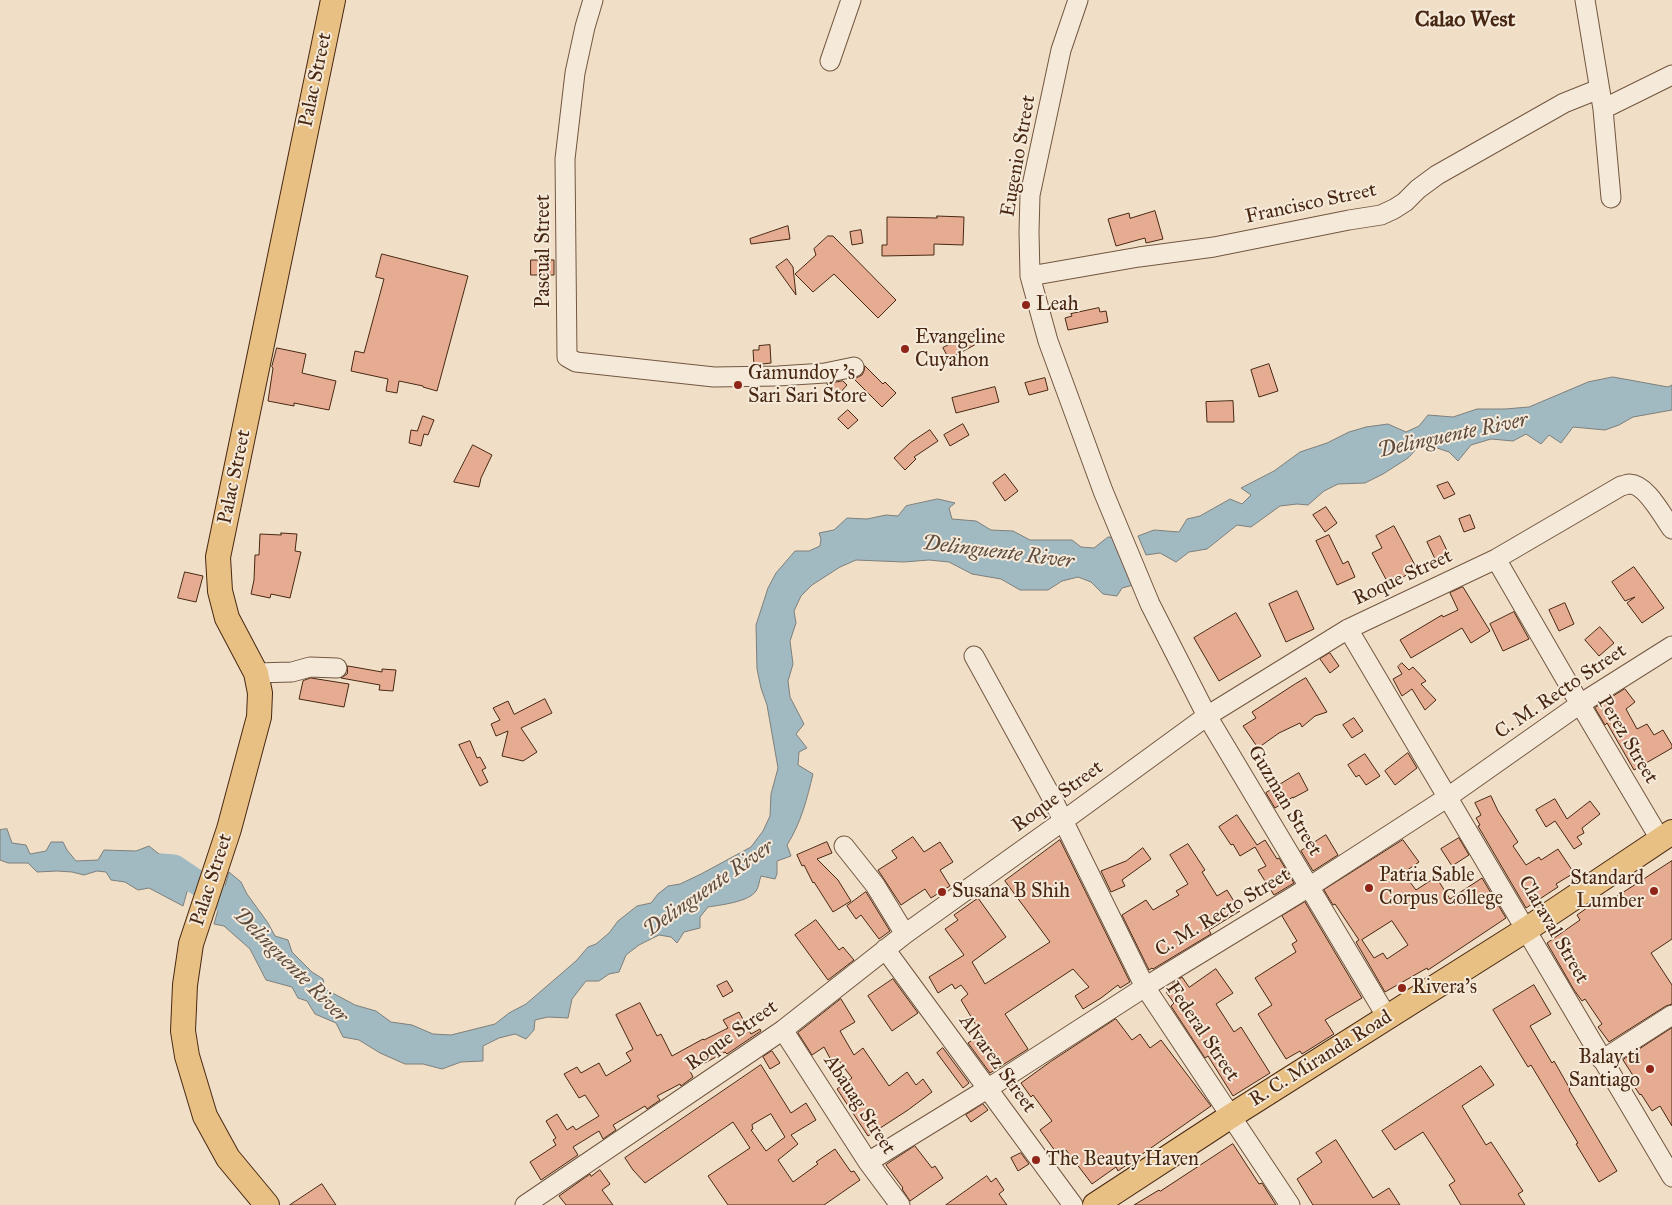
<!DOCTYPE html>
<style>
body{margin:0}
canvas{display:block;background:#f0dfc6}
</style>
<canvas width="1672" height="1205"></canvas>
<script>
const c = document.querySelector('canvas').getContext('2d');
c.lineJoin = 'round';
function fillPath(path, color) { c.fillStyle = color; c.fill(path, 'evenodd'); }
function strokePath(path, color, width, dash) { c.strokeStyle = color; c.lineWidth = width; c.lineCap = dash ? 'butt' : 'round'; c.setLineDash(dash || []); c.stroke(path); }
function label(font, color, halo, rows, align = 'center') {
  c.font = font + ' "IM FELL Great Primer",serif'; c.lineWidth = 4; c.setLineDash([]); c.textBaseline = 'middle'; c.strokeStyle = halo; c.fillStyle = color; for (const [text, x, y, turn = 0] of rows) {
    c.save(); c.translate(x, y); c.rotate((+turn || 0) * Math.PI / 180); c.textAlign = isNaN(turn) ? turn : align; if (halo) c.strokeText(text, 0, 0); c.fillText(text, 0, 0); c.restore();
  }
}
const water = new Path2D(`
 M1613,377L1668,387L1672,385V410L1633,417L1619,425L1605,430L1573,427L1561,443L1549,435L1541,444L1526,434L1513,441L1491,439L1471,445L1458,461L1449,452L1422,443L1408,458L1383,474L1365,483L1338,484L1324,491L1308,505L1297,504L1280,506L1251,527L1237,525L1207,549L1189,552L1176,562L1160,553L1146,555L1138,536L1154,530L1179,532L1187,519L1200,516L1230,499L1242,504L1251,495L1241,488L1274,471L1300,452L1327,443L1349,432L1366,427L1388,424L1406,432L1419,426L1428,415L1453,417L1477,409H1505L1529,407L1588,382Z
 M938,499L955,503L949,508L952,519L976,521L991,530L1013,531L1030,540H1072L1081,547L1094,548L1108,537L1127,538L1137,584L1122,588L1117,596L1103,594L1091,582L1078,577L1062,581L1048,590H1020L1001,579L972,574L949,562L929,560L904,562L856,560L840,567L812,585L801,596L794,611L796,623L790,641L793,664L788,681L790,697L804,724L796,734L807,748L799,752L798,765L813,774C807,799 801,823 787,845L791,856L777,861V874L775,879L761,876C759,881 759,887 756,891C749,902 720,905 708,907L700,917V928L684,932L677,943L671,937L659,935L639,945L626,955L619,972L609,974L599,981H586L572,999L568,1018L548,1017L535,1020L534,1030L526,1039L515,1034L499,1038L483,1046V1061L461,1062L442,1069L423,1064H405L380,1053L359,1040L343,1037L336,1023L315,1014L307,1001L298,998L292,987L266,980L250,949L224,926L214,924L229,872L241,882L247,894L268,923L275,936L288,940L292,952L312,972L323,979L325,989L355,1005L376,1011L391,1022L412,1025L433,1034L451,1035L495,1024L509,1013L526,1004L576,961L588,947L596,944L609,933L618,921L637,906L651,903L658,894L668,886L680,884L701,874L751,847L763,831L770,816L771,794L778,768L767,705L761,688L757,669L756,625L768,588L776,573L795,551H809L820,546L821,539L819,533L834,530L847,518L867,519L886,515L898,516L906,506Z
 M7,829L12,843L26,845L30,854L46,851L51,842H63L67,850L76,861L98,860L104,850L136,851L149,846L159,854L171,856L185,864L194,867L183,906L149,888L138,890L125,882L111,880L106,872L97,871L84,875L72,872L57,871L37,872L28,863H8L0,860V830Z`);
fillPath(water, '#a1b9c1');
strokePath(water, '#7e7f7b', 1);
strokePath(new Path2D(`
 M161,866L174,867L246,915L249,920`), '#a1b9c1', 25);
const building = new Path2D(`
 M1155,211L1163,239L1146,243L1145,238L1116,246L1108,219L1129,213L1130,218Z
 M937,216L964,217L963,245L934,244V255L882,256V245H887V217L937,218Z
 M788,226L790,239L751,244L750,239Z
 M861,230L863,243L852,245L850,232Z
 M828,236H833L896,300L878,318L834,274L813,292L795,274L816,255L814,249Z
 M382,254L468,276L437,391L423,387V386L399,381L397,393L386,391L388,379L351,371L355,351L364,353L384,279L376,277Z
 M787,259L793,267L796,295L776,267Z
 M531,260H554V275H531Z
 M1099,308L1100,312L1106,311L1108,322L1068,330L1065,318L1072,316L1071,314Z
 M975,331L978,343L949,359L943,348Z
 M770,345L771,363L754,365L753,350H759V346Z
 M277,348L306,354L302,373L336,381L329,410L294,403V406L268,401L273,368L272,367Z
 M1269,364L1278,391L1259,397L1251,370Z
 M865,366L883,384L885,382L896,393L882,407L854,379L862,375L864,371Z
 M1045,378L1048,390L1029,395L1025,383Z
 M843,381L847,385L838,395L827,384Z
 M995,387L999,402L956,413L952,398Z
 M1233,401L1234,422H1207L1206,402Z
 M848,410L858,420L848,429L838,419Z
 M423,416L434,420L428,435L424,434L421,446L409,443L411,430L417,431Z
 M963,424L969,435L950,446L944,435Z
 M930,430L938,441L914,457L916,459L905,470L894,458L910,443Z
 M473,445L492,455L481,478L479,487L454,482Z
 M1005,474L1018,491L1005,501L993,483Z
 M1448,482L1455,494L1444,499L1437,486Z
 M1326,507L1337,523L1325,532L1313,515Z
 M1470,515L1475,528L1464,532L1459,519Z
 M1394,526L1417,569L1389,585L1372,553L1382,548L1376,536Z
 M281,533L297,534L295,551L301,552L290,598L271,594L270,598L251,594L254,580L255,555H259L260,534L281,535Z
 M1329,535L1343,564L1348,561L1355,577L1337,585L1316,541Z
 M1440,536L1450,557L1440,561H1436L1427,542Z
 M1634,567L1664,608L1642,623L1627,603L1635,597L1625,601L1612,582Z
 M185,572L203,576L196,602L178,598Z
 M1463,587L1490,631L1471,643L1462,628L1411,658L1400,640L1442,615L1443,617L1458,610L1450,593Z
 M1297,591L1314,629L1286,642L1269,604Z
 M1565,603L1574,624L1559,631L1549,610Z
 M1514,612L1529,639L1503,651L1490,624Z
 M1236,613L1261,656L1219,681L1194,638Z
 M1600,627L1614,643L1599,656L1585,640Z
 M1330,653L1339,666L1330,673L1320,659Z
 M1402,663L1409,670L1413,667L1426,681L1421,684L1436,700L1425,710L1412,689L1402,696L1393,679L1402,674L1398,667Z
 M348,666L382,672V669L396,670L393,691L379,690L380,685L341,678L347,674Z
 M311,678L349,684L344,707L299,699L303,681Z
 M1306,678L1327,712L1315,716L1302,727L1300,723L1279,733L1258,748L1243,726L1256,718L1252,712L1295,684Z
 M1625,689L1635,702L1626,709L1637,729L1647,724L1654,735L1663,730L1672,745V748L1634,770L1607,723L1605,725L1595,708Z
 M545,699L552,713L521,728L537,752L523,761L502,756L508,731L496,736L491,724L500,720L493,708L508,701L514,714Z
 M1354,718L1363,731L1352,738L1343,725Z
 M470,741L477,758L480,757L486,768L482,770L488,782L480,786L459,745Z
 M1408,753L1417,768L1395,785L1385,771Z
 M1365,754L1380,776L1366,785L1359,775L1356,777L1348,765Z
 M1299,773L1308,790L1293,798V797L1275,808L1266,793Z
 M1491,796L1498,811L1518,842L1513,846L1526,865L1539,857L1541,860L1558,849L1574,873L1556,884L1558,887L1526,908L1478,826L1480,825L1476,818L1481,815L1475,803Z
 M1555,799L1567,819L1590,801L1600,814L1582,828L1584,833L1577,837L1582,844L1574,849L1555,821L1546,827L1536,810Z
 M1237,815L1257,845L1265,840L1277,859L1279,858L1294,883L1274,895L1258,870L1266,866L1255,847L1240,856L1233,844L1231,845L1219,827Z
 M1326,835L1338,855L1313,871L1301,851Z
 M913,837L924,852L940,842L953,862L940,870L950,886L931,898L925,889L901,905L878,870L897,858L892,851Z
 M1459,838L1469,855L1452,866L1441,849Z
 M1060,840L1130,982L1120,988L1118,985L1101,998L1083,1009L1075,996L1089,987L1073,969L1005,1014L1028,1049L990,1073L968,1043L977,1037L971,1029L976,1025L961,1000L968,994L961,985L955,989L952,984L938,993L929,977L964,955L945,929L958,920L954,915L978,898L1006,937L972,962L985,984L1050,942L1005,881Z
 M1403,840L1419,862L1403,873L1416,890L1436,877L1450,899L1482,878L1506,918L1428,970L1427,968L1385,992L1356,942L1359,940L1335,904L1333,905L1324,890ZM1392,921L1408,945L1387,959L1383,953L1374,958L1362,940Z
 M827,842L832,853L817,859L838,880L851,901L833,912L814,882L813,883L804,865L802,866L797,855Z
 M1188,844L1205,870L1202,872L1217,896L1227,890L1240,911L1209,930L1211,934L1153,969L1152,968L1149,970L1122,915L1146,900L1153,910L1179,895L1176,891L1188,884L1170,855Z
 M1143,848L1151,859L1122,880L1125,886L1111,892L1101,871L1126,861Z
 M1672,861V939L1651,953L1672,985V1004L1666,1006L1609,1042L1598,1027L1602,1024L1585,999L1582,1001L1574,990L1547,943L1580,920L1577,915L1605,895L1609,901Z
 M866,892L890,931L879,939L861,915L856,919L847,906Z
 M1305,902L1362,998L1325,1020L1334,1034L1302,1054L1300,1051L1286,1059L1258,1014L1272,1005L1255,978L1296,952L1292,944L1297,941L1282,916Z
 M816,920L839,950L843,947L854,960L828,980L795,935Z
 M1216,969L1233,993L1216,1004L1234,1032L1241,1027L1270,1073L1233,1096L1208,1056L1205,1058L1171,1006L1174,1003L1166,992L1174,986L1172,984L1182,977L1189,987Z
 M893,979L918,1013L892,1031L868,996Z
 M727,981L733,991L723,997L717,986Z
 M1534,985L1551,1014L1530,1026L1552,1063L1554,1061L1570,1089L1569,1090L1617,1171L1599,1182L1576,1144L1578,1143L1531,1065L1528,1067L1493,1010Z
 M841,999L855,1022L840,1031L854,1055L863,1048L889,1086L907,1072L916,1085L923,1079L932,1092L908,1110L868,1136L837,1089L852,1078L836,1057L831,1060L824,1047L812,1055L798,1033Z
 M640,1003L657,1036L661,1034L672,1056L703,1039L704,1040L728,1028L723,1020L739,1012L751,1034L760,1029L761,1031L727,1054L725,1052L690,1071L693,1077L681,1086L680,1084L657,1096L660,1100L647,1109L645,1106L613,1125L616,1130L603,1139L599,1131L573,1147L578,1155L541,1180L530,1162L556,1145L553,1140L556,1138L546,1121L557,1114L567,1130L573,1126L576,1130L599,1116L585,1095L579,1098L564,1074L577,1067L581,1073L599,1063L606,1076L631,1061L626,1053L633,1049L616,1015Z
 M1116,1019L1132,1040L1140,1034L1150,1048L1161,1040L1211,1106L1118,1171L1116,1167L1092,1184L1066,1150L1058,1155L1040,1130L1052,1121L1033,1095L1031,1097L1021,1083L1050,1062Z
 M1672,1028V1126L1660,1106L1652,1111L1641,1094L1640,1095L1630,1080L1634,1077L1623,1060Z
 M943,1048L969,1083L963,1088L937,1053Z
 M772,1051L780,1063L770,1069L763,1057Z
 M761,1065L791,1113L806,1103L816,1120L791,1135L798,1144L778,1160L793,1182L818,1164L816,1162L835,1149L851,1172L854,1171L860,1180L824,1205H728L708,1176L750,1148L733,1122L645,1183L633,1170L625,1158ZM771,1114L785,1137L766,1151L751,1130L753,1129L752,1125Z
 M1481,1066L1494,1085L1462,1106L1486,1145L1491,1142L1523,1191L1518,1194L1525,1205H1461L1449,1185L1455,1181L1423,1132L1395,1150L1382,1131Z
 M983,1104L988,1110L971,1122L966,1115Z
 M1336,1140L1373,1198L1389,1188L1400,1205H1313L1297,1179L1322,1162L1316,1153Z
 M1233,1144L1259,1184L1262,1183L1276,1205H1134L1159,1190L1160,1191Z
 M915,1146L932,1168L935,1166L943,1178L910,1201L902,1189L903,1188L886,1165Z
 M1021,1153L1029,1164L1018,1171L1011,1158Z
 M600,1170L610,1184L602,1190L613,1205H566L559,1196L590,1174L591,1176Z
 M987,1176L991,1182L996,1178L1004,1190L999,1194L1007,1205H946Z
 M322,1184L336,1205H290Z`);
fillPath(building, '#e6ac92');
strokePath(building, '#492813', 1);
const minor = new Path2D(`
 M593,0L585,27L575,73L565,159L567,357L576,362L714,377L778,376L825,373L854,367
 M1078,0L1061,50L1030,195L1029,232L1030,276L1048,341L1103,491L1150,604L1207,716L1387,1017
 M1585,0L1603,109L1672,75
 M830,61L851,0
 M1603,109L1611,198
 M1030,276L1139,257L1214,247L1349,220L1381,215L1394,209L1405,202L1418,189L1437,175L1564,103L1599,89
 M1496,559L1580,704L1660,839
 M1348,629L1672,1177
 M974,656L1052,798L1145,987L1290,1205
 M256,673L292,672L310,667L337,668
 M844,846L875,885L905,934
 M885,949L1073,1205
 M783,1030L868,1162L900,1205
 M1602,1060L1672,1015
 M868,1162L987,1089L1145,987L1309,887L1448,797L1580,704L1672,646
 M525,1205L783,1030L905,934L1063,821L1207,716L1348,629L1496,559L1621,486C1622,486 1628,484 1629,484C1646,483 1663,517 1672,529`);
const major = new Path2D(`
 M267,1205L228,1158L205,1116L187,1056L183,1031L185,985L191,944L229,829L259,717L260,693L256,673L227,618L220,591L218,557L333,0
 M1095,1205L1231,1116L1527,929L1672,832`);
strokePath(minor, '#735640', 21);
strokePath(major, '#492813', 26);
strokePath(minor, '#f5eada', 19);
strokePath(major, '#e8c083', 24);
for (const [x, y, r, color] of [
 [1026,305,5,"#8f2418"],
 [905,349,5,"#8f2418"],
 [738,385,5,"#8f2418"],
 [1369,888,5,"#8f2418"],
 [1654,891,5,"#8f2418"],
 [942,892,5,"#8f2418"],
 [1402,988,5,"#8f2418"],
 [1650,1069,5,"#8f2418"],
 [1036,1160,5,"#8f2418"]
]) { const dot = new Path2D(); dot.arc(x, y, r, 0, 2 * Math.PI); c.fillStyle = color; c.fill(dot); strokePath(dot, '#f5eada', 2); }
label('20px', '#492813', '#f5eada', [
 ["Palac Street",316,80,-78],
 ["Eugenio Street",1019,156,-80],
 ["Francisco Street",1311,204,-12],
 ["Pascual Street",544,251,-90],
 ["Palac Street",235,477,-78],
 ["Roque Street",1403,578,-25],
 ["C. M. Recto Street",1561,692,-34],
 ["Perez Street",1627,740,59],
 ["Roque Street",1058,797,-36],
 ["Guzman Street",1284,801,59],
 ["Palac Street",212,880,-72],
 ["C. M. Recto Street",1223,913,-31],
 ["Claraval Street",1553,930,60],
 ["Federal Street",1202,1032,56],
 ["Roque Street",732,1036,-35],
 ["R. C. Miranda Road",1321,1059,-32],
 ["Alvarez Street",997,1064,54],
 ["Abauag Street",859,1105,57]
]);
label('20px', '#492813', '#f5eada', [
 ["Leah",1036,305],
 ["Evangeline",915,338],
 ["Cuyahon",915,361],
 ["Gamundoy 's",748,374],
 ["Sari Sari Store",748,397],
 ["Patria Sable",1379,876],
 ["Corpus College",1379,899],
 ["Standard",1644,879,"right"],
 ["Lumber",1644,902,"right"],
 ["Susana B Shih",952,892],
 ["Rivera's",1412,988],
 ["Balay ti",1640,1058,"right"],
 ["Santiago",1640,1081,"right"],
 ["The Beauty Haven",1046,1160]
], 'left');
label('italic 21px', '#5f4c3e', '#f5eada', [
 ["Delinguente River",1453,436,-12],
 ["Delinguente River",998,553,7],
 ["Delinguente River",709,889,-35],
 ["Delinguente River",290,966,45]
]);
label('bold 22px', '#492813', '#f5eada', [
 ["Calao West",1465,21]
]);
</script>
